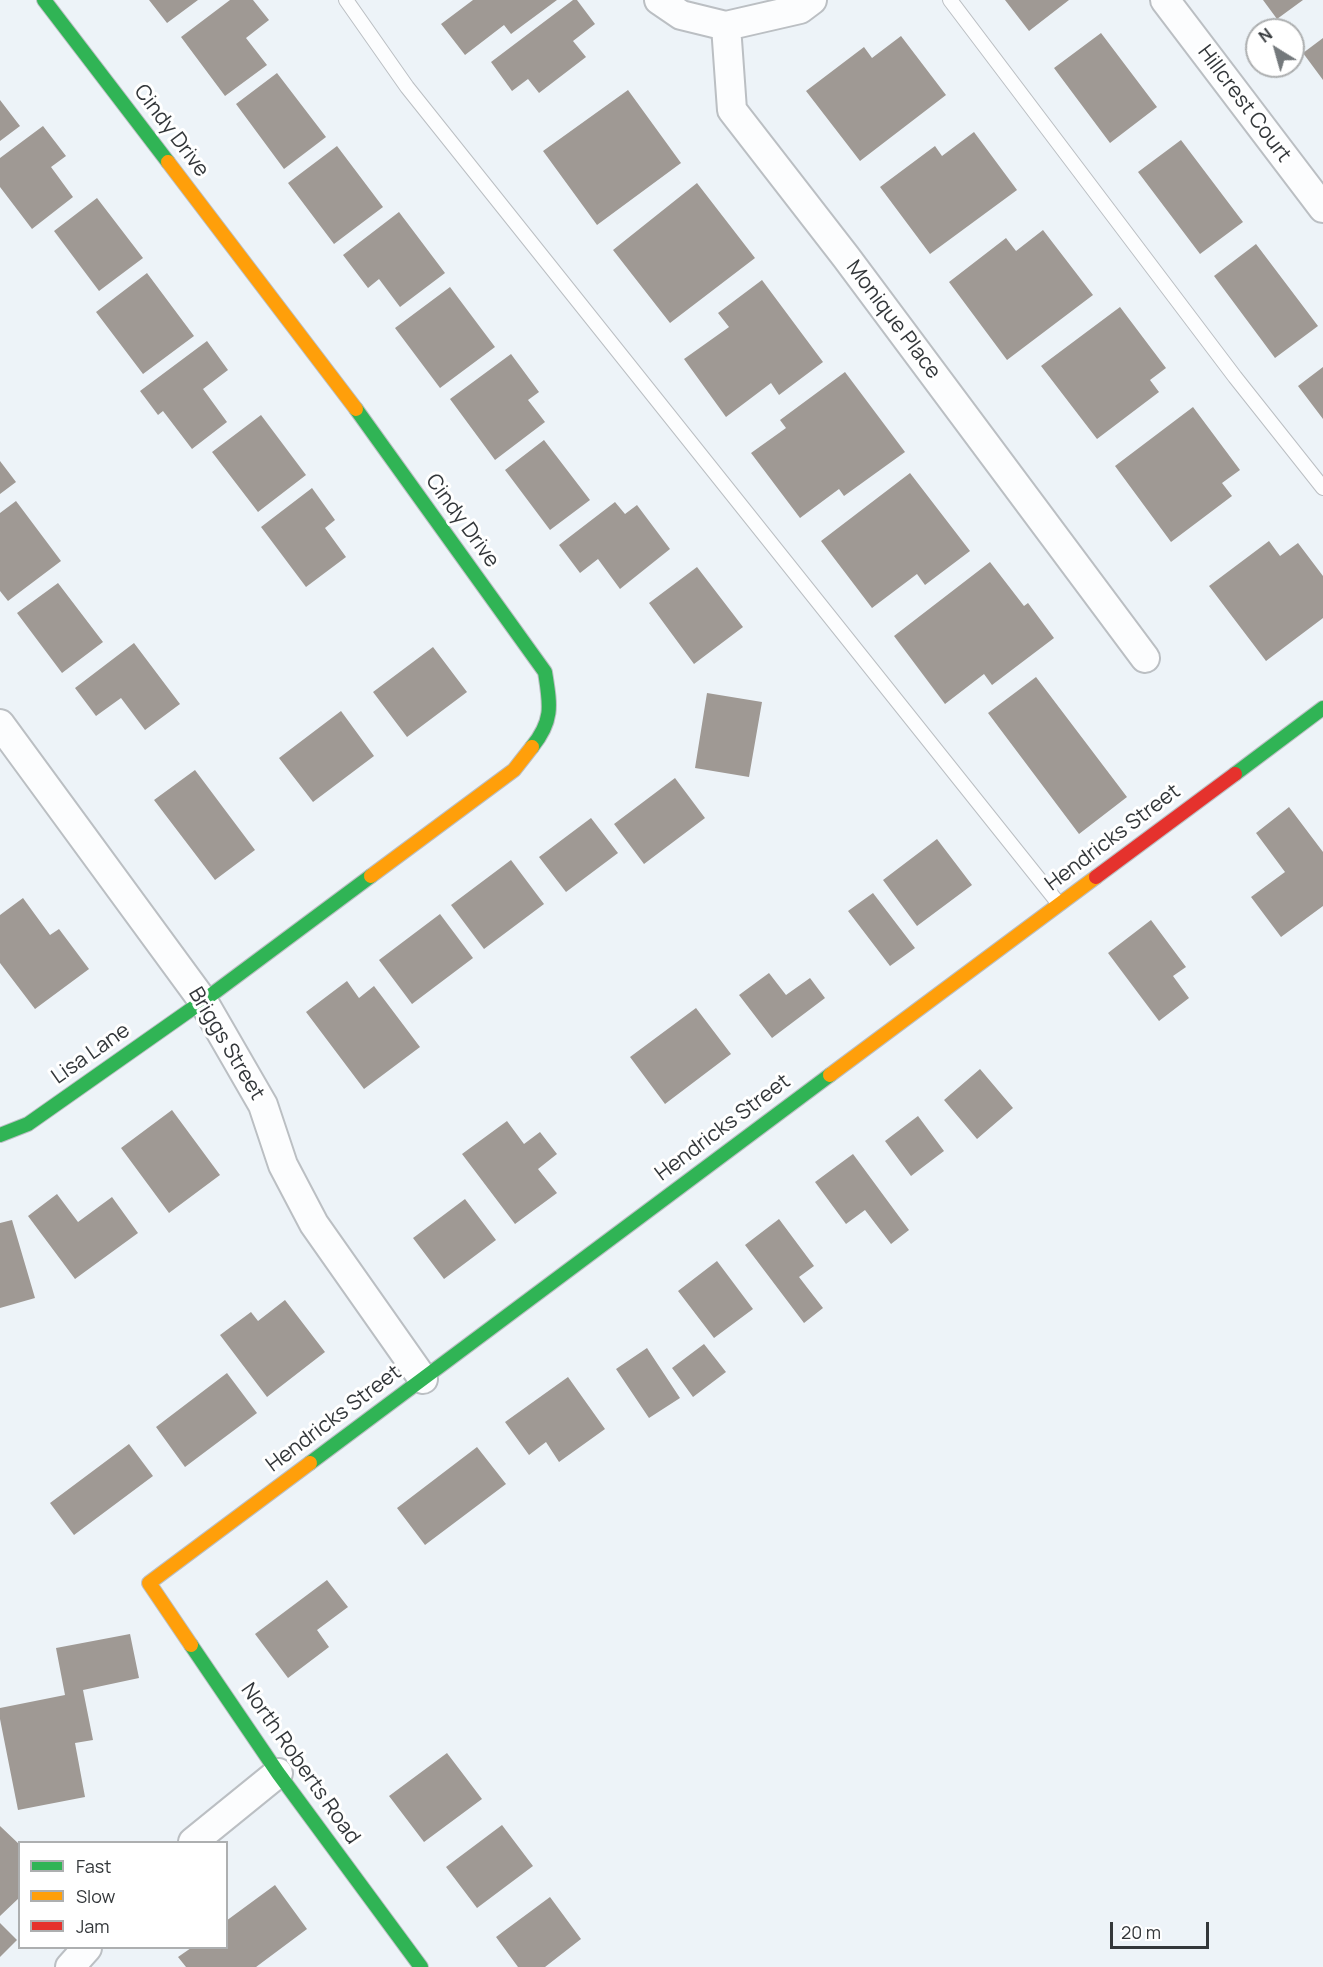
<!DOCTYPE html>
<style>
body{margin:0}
#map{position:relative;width:1323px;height:1967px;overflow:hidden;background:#edf3f8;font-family:Manrope,sans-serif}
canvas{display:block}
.legend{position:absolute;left:18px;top:1841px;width:210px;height:108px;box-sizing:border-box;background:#fff;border:2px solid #adafb0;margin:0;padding:8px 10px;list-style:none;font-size:18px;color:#33373a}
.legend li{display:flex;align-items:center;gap:12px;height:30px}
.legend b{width:30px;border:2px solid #adafb0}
.north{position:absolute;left:1245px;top:18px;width:60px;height:60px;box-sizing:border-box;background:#fff;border:2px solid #adafb0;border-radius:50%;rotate:323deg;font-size:16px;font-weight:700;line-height:24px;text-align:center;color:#33373a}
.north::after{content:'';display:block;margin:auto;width:21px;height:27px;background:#74797c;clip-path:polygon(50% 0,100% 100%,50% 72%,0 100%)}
.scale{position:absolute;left:1110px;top:1922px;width:99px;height:27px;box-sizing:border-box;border:3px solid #33373a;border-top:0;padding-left:8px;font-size:18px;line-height:21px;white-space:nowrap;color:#33373a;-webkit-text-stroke:4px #fff;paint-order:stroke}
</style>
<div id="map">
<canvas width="1323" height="1967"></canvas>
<ul class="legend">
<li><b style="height:8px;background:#30b455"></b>Fast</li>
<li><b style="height:8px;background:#ff9f0a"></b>Slow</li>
<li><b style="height:8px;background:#e5322d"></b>Jam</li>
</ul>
<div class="north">N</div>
<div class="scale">20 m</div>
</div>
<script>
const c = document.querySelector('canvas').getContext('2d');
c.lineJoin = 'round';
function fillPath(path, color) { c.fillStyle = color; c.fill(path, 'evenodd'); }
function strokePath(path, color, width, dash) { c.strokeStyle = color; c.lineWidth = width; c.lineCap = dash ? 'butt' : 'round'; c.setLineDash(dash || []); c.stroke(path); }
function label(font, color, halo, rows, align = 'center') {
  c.font = font + ' Manrope,sans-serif'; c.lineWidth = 6; c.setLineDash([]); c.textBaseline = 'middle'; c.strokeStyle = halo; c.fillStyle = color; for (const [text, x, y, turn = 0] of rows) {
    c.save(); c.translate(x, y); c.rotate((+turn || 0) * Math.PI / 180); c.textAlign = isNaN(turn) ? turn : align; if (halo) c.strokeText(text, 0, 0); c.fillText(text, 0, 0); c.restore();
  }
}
fillPath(new Path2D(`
 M149,0H198L167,23Z
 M230,0H253L269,20L246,38L267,65L225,96L181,37Z
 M473,0H557L511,34L504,25L465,55L441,24Z
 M573,0H577L595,24L573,41L586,57L539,93L528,79L512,91L491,62Z
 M1005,0H1069L1029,31Z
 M1263,0H1303L1277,19Z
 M1101,33L1157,107L1110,143L1054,68Z
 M901,36L946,95L860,161L806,91L864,47L872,58Z
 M1323,38V80L1303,53Z
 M277,73L326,137L284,169L236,104Z
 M628,90L681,163L597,225L543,151Z
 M0,100L20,126L0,141Z
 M43,126L66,156L51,167L73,197L32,229L0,187V158Z
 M974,132L1017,190L930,254L880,187L935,146L942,156Z
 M1181,140L1243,222L1200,254L1138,172Z
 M337,146L383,207L334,244L288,183Z
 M697,183L755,258L670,323L613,250Z
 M97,198L143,258L99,291L54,231Z
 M399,212L445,273L400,307L379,279L368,288L343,255Z
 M1043,230L1093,295L1007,360L949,282L1006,238L1016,251Z
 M1256,244L1318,326L1275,358L1214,276Z
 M147,273L194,336L143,374L96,312Z
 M762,280L823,362L779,395L771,383L726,417L684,359L729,327L718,313Z
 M450,287L495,347L440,388L395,328Z
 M1120,307L1166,368L1150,380L1159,392L1097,439L1041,366Z
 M207,341L228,370L203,389L227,422L192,449L163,411L158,415L140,391Z
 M511,354L539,392L528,400L545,422L495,460L450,399Z
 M1323,367V419L1298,386Z
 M845,372L905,452L844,496L839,489L800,518L751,453L786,428L780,420Z
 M1193,407L1240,470L1222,483L1232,496L1171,542L1115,466Z
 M261,415L306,475L258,512L212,452Z
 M544,440L590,500L550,530L505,470Z
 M0,461L16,482L0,494Z
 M910,473L970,551L925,585L917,574L872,608L821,541Z
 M312,488L335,520L325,528L346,557L306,587L261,527Z
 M16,501L61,561L8,601L0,591V513Z
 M615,502L625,514L637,505L670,549L620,589L598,559L580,573L559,545Z
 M1269,541L1280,556L1298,543L1323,576V618L1266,661L1209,586Z
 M990,562L1024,606L1028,603L1054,638L992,685L984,674L945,704L894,636Z
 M697,567L743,627L694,664L649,603Z
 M58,583L103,642L62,673L17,613Z
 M134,643L180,704L145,730L121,698L96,716L75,688Z
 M433,647L467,692L407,737L373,692Z
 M1036,677L1127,797L1079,834L988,713Z
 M707,693L762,702L749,777L695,768Z
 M341,711L374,756L313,802L279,758Z
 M195,770L255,850L215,880L154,800Z
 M675,778L705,818L644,864L614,824Z
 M1289,807L1323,852V906L1281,937L1251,897L1285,872L1256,833Z
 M591,818L618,853L566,892L539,857Z
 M937,839L972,885L917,926L883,880Z
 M511,860L544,904L484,949L451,905Z
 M873,893L915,948L890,966L848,911Z
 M23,898L50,935L59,929L89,969L35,1009L0,963V915Z
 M440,914L473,958L412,1004L379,960Z
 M1151,920L1186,967L1173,976L1189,998L1159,1021L1108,953Z
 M769,973L786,995L810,978L825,998L772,1038L739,995Z
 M347,981L359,998L374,986L420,1047L364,1089L306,1012Z
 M696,1008L731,1054L665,1104L630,1057Z
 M980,1069L1013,1108L977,1139L944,1100Z
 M172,1110L220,1175L169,1213L121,1148Z
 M918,1116L944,1151L911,1176L885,1141Z
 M507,1121L524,1144L540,1132L557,1154L538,1169L557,1193L515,1224L462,1154Z
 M853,1154L909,1230L891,1244L865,1210L846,1224L815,1182Z
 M57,1194L78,1222L112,1197L138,1233L75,1279L28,1216Z
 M465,1199L496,1240L444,1279L413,1238Z
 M779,1219L814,1266L799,1277L823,1308L804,1323L745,1245Z
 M12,1220L35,1298L0,1308V1223Z
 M717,1261L753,1309L714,1338L678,1291Z
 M285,1300L325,1352L267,1397L220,1335L251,1312L258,1321Z
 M704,1344L726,1372L693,1397L672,1368Z
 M647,1348L680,1398L649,1418L616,1369Z
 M227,1373L257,1413L185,1467L156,1427Z
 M568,1377L605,1429L559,1462L546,1442L529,1455L505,1422Z
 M129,1444L153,1476L74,1535L50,1503Z
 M477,1447L506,1484L425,1545L397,1508Z
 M327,1580L348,1607L317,1630L329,1647L288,1678L255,1634Z
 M130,1634L139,1678L83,1690L93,1740L75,1743L85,1797L18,1810L0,1719V1708L65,1695L56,1648Z
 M447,1753L482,1799L424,1842L389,1796Z
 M502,1825L533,1866L477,1908L446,1867Z
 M0,1826L20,1845V1897L0,1916Z
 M275,1885L307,1929L256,1967H186L178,1957L191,1948H226V1921Z
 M550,1897L581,1939L545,1967H518L496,1937Z
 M0,1923L17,1940L0,1957Z`), '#9f9994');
const lane = new Path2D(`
 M346,0L407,87L1059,904
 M950,0L1235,377L1323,488`);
const street = new Path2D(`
 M659,0L681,15L726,26L800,9L812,0
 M1165,0L1323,208
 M726,26L732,110L846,257L1145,658
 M0,724L203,1001L263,1105L283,1165L314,1224L423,1379
 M193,1842L278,1773
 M70,1967L87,1948`);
const fast = new Path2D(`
 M44,0L168,162
 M356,409L545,672C550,704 554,720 532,747
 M1235,774L1323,708
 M0,1135L28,1124L203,1001L371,876
 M310,1463L830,1075
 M191,1645L278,1773L421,1967`);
const slow = new Path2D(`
 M168,162L356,409
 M371,876L514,770L532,747
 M830,1075L1096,877
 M191,1645L149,1583L310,1463`);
const jam = new Path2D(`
 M1096,877L1235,774`);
strokePath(lane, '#bbbfc3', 16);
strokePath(street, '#bbbfc3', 32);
strokePath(fast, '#bbbfc3', 16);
strokePath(slow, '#bbbfc3', 16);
strokePath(jam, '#bbbfc3', 16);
strokePath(lane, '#fcfdfe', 14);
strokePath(street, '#fcfdfe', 28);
strokePath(fast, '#30b455', 14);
strokePath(slow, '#ff9f0a', 14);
strokePath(jam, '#e5322d', 14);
label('21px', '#33373a', '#fff', [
 ["Hillcrest Court",1244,104,53],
 ["Cindy Drive",171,131,53],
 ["Monique Place",893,320,53],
 ["Cindy Drive",462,521,54],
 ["Hendricks Street",1113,838,-37],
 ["Briggs Street",226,1044,59],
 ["Lisa Lane",91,1054,-35],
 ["Hendricks Street",723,1128,-37],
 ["Hendricks Street",334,1419,-37],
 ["North Roberts Road",300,1764,55]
]);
</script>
